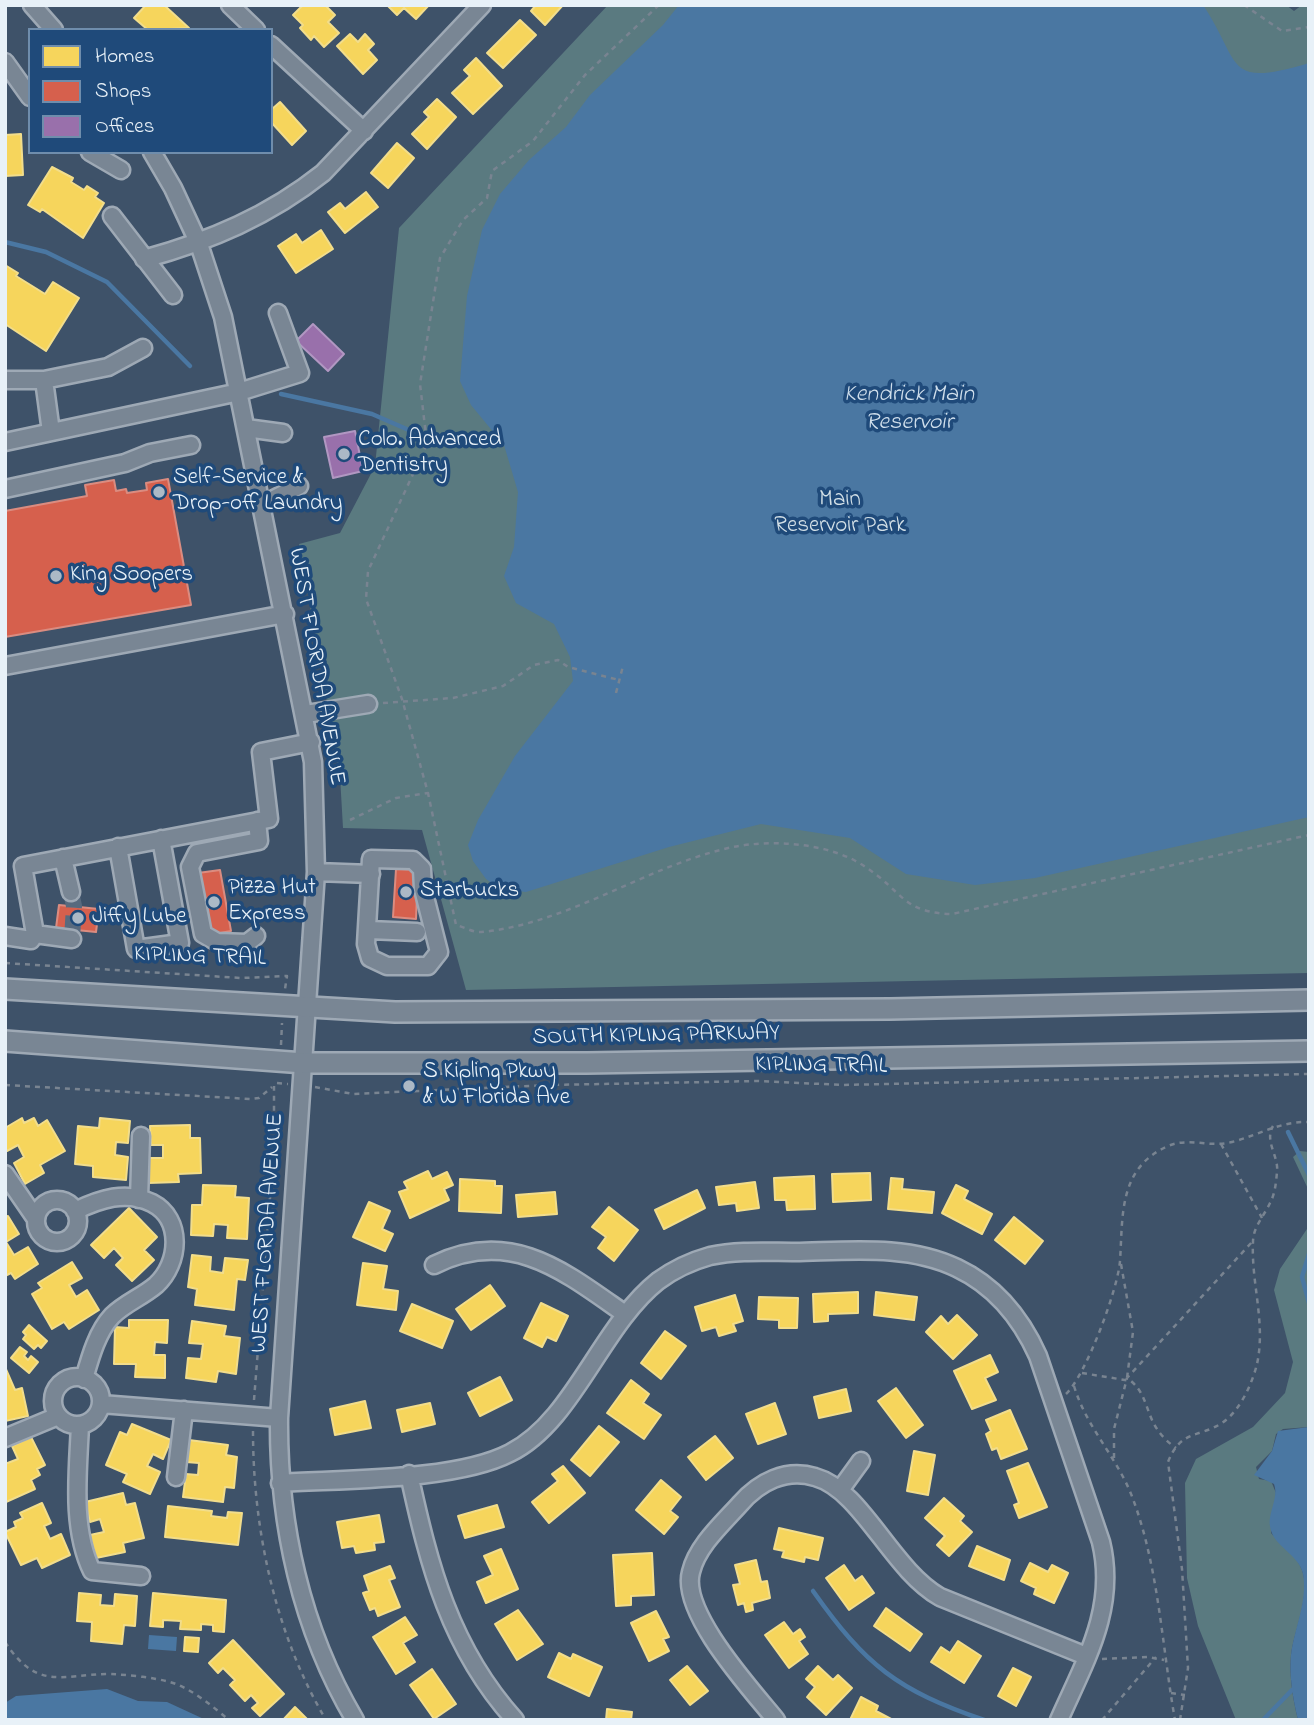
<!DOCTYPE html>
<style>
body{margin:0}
#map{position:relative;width:1314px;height:1725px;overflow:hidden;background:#3e5269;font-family:"Indie Flower",sans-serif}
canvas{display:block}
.frame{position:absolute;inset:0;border:7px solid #e8f1f8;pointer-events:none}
.legend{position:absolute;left:28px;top:28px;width:245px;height:126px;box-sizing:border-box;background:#1f4a7a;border:2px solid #6f8dac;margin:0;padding:9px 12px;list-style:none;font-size:21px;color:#e8f1f8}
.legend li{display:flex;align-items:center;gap:14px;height:35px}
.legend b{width:35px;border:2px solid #6f8dac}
</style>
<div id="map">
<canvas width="1314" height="1725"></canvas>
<div class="frame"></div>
<ul class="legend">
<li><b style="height:19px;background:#f6d55c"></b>Homes</li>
<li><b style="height:19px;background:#d6604d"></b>Shops</li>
<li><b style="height:19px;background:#9970ab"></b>Offices</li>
</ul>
</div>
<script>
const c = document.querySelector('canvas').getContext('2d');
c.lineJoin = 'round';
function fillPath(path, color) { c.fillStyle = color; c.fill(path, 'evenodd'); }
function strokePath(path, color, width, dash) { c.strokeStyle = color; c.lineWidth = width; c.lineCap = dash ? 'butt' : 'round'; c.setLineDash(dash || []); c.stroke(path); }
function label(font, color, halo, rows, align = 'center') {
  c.font = font + ' "Indie Flower",sans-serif'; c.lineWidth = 7; c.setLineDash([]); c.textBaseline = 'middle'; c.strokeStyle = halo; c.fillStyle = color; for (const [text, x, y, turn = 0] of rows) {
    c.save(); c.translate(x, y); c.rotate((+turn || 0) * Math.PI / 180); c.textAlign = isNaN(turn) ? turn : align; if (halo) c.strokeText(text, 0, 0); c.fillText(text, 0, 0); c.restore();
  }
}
fillPath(new Path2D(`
 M608,5H1286L1294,11L1302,5H1309V973L466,990L422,830L343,828L340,776L299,544L340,533L375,466L399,228Z
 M1300,1151L1309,1152V1191L1293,1157Z
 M1309,1226V1427L1283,1429L1276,1434L1272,1451L1256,1467L1259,1479L1271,1481L1276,1493L1271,1533C1281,1544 1297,1556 1302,1570C1311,1596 1294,1630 1291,1655C1289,1677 1293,1699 1298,1720H1236L1198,1626L1187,1578L1185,1483L1196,1459L1253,1427L1285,1393L1293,1362L1274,1290L1280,1269Z`), '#5a7a80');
fillPath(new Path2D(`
 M679,5H1203C1242,63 1223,89 1309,63V817L1035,878L975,885L906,874L850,838L761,824L669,847L526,892L500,889L486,879L473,861L468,845L478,820L515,756L573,681L570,657L554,624L516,603L504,576L514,547L518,492L504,445L471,405L460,381L467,296L482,230L500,194L529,160L566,127L590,95L663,25Z
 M1309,1427V1720H1298C1293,1699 1289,1676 1291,1655C1294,1629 1308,1601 1303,1574C1299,1554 1272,1546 1270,1526C1268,1512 1279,1498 1274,1484L1254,1475L1272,1451L1278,1431Z
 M149,1635L177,1637L176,1651L148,1649Z
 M107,1689L138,1701L167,1702L206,1720H5V1703L16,1696Z`), '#4a77a2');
const homes = new Path2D(`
 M146,5H164L189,28L148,30L134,18Z
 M303,5H325L335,15L328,22L339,33L324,47L314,36L311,40L300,28L303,25L293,15Z
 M387,5H429L416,19L404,8L397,15Z
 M536,5H563L545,25L531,11Z
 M520,20L536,35L503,68L487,53Z
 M350,34L358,42L365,34L374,44L368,50L377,60L363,74L337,46Z
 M476,58L502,86L473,114L452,93L470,76L464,70Z
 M437,99L456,117L427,149L412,134L429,117L424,112Z
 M280,102L306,131L292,145L271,122V110Z
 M21,134L23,175L5,176V135Z
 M397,143L414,158L388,188L371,173Z
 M52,167L73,178L71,182L84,190L87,186L98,193L95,197L104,203L83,238L42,209L40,212L28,205Z
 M366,192L378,207L345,233L328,212L340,203L345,209Z
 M321,230L333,249L296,273L278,246L296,234L302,243Z
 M5,265L18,273L16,276L45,294L53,282L79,298L46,351L5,324Z
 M22,1118L24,1123L34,1118L38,1126L47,1120L65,1151L40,1165L44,1173L25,1184L14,1163L24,1157L18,1145L7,1151L5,1148V1128Z
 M100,1118L130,1121L128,1143L116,1142L115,1155L128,1157L126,1180L93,1177V1166L75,1164L78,1126L99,1128Z
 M190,1125V1138H200L201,1173L178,1174L179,1182L148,1183V1158H163V1145H151L150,1126Z
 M428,1171L432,1179L447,1172L453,1185L444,1189L449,1200L410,1218L399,1192L408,1189L404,1182Z
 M870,1173L871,1200L833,1202L832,1174Z
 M814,1176L815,1209L787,1210L786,1200H775L774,1178Z
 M891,1178L903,1179L902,1189L934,1192L932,1213L888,1209Z
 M460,1179L495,1181V1186H502L501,1213L459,1211Z
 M755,1182L759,1208L737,1211L736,1203L719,1205L716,1187Z
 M203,1185L236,1186L235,1197L249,1198L247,1239L227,1238L228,1225L214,1224L213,1236L191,1235L192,1205H202Z
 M956,1185L968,1191L964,1199L992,1214L982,1234L942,1213Z
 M697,1190L705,1208L664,1229L655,1210Z
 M555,1192L557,1214L518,1217L516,1195Z
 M369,1202L390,1211L382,1229L393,1234L385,1251L353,1237Z
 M609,1207L638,1230L614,1261L598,1248L606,1237L592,1227Z
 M129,1208L157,1237L144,1250L154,1260L132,1281L116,1265L123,1258L114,1248L104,1258L91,1245Z
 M8,1216L19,1234L6,1242L14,1255L28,1247L38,1264L15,1279L11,1273L5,1276V1217Z
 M1014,1217L1043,1241L1025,1264L995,1240Z
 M192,1255L211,1257L210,1271L223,1273L225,1258L248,1260L245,1280L237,1279L234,1310L195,1305L197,1289L188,1287Z
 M72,1262L82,1278L69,1285L76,1297L87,1290L99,1310L69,1329L64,1322L52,1329L32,1294L42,1288L38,1283Z
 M363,1263L387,1266L383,1289L398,1291L396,1310L357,1305Z
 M490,1285L505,1306L471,1330L456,1309Z
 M858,1292V1313L828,1314V1321L814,1322L813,1294Z
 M876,1292L917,1297L914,1320L874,1315Z
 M735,1295L743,1321L733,1324L736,1331L719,1336L716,1327L702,1331L695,1307Z
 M759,1297L798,1298L797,1328H779V1320L758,1319Z
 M541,1303L568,1316L556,1341L547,1337L542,1347L524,1338Z
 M412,1304L453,1321L442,1348L400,1331Z
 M957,1315L977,1335L953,1359L926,1332L941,1316L948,1324Z
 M129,1320H168L167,1343L155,1342L154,1355H165V1378L135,1377L136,1364H114L115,1327L129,1328Z
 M192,1321L226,1326L224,1336L240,1338L236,1374L218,1371L216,1382L186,1378L188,1358L201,1359L203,1344L189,1343Z
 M29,1325L47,1341L41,1348L38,1345L34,1349L23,1339L26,1335L23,1332Z
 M665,1331L686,1346L661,1379L641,1363Z
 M20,1347L27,1352L24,1356L28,1360L31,1356L38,1362L29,1373L11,1358Z
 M990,1355L998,1372L985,1378L996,1400L972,1409L954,1371Z
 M5,1367L15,1390L22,1388L28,1416L5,1421Z
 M500,1377L512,1400L480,1416L468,1393Z
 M631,1380L649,1394L643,1403L661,1415L644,1439L607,1413Z
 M896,1388L923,1425L906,1438L878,1401Z
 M846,1389L851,1411L819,1418L814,1397Z
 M365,1401L371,1428L335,1435L330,1409Z
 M430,1403L435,1424L402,1432L397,1410Z
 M775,1403L786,1434L758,1444L746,1414Z
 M1010,1410L1027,1449L1001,1459L997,1448L992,1450L986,1434L991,1431L986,1420Z
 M132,1424L171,1440L163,1459L153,1454L147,1466L160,1472L150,1494L123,1482L127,1474L106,1465L120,1432L127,1435Z
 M599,1426L619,1442L590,1476L571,1460Z
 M715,1436L733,1458L706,1480L688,1457Z
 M31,1437L45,1465L37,1469L40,1475L31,1480L35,1489L6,1502L5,1464L18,1459L12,1446Z
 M189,1440L228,1445L226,1455L237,1457L234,1488L225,1487L223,1502L183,1497L186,1474L198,1475L199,1463L186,1462Z
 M914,1451L935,1455L928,1495L907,1491Z
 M1028,1463L1047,1507L1019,1518L1014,1505L1019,1503L1007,1471Z
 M563,1466L585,1493L549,1523L532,1502L558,1481L552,1474Z
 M661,1480L681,1497L670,1511L678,1517L664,1534L636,1510Z
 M123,1493L126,1505L135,1503L144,1538L123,1543L125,1552L96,1558L90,1535L104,1532L100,1519L90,1522L85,1502Z
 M944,1498L964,1516L960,1521L972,1532L949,1556L937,1545L945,1536L925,1518Z
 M42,1503L51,1523L44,1526L50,1539L61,1534L70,1555L42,1568L37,1558L21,1565L5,1532L16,1527L14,1522L23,1518L20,1513Z
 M497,1505L504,1527L465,1538L458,1516Z
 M168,1506L212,1511L211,1516L227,1518L228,1512L242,1513L238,1545L165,1537Z
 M379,1515L384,1542L374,1543L375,1550L356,1553L354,1546L342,1548L337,1522Z
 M779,1528L823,1538L818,1560L805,1557L804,1562L782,1557L784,1551L774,1549Z
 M977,1546L1010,1560L1004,1580L969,1566Z
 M501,1549L518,1589L486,1603L477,1582L493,1575L484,1556Z
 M652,1553L654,1595L631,1596V1605L616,1606L613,1555Z
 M756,1560L761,1582L767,1581L770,1598L752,1603L753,1610L746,1612L744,1603L738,1605L733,1585L740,1584L735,1565Z
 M1030,1563L1048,1572L1052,1565L1068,1573L1054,1603L1034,1594L1036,1588L1021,1581Z
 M844,1565L855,1581L862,1576L874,1593L849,1610L826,1578Z
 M390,1566L395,1578L389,1580L400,1607L378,1616L375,1608L370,1610L363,1593L369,1591L364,1576Z
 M79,1593L101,1595L100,1605L114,1606L115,1594L137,1596L135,1626L124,1625L122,1644L91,1641L92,1622L77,1621Z
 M153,1593L226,1600L224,1632L213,1631V1625L201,1624V1630L180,1629L181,1621L163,1620V1627L150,1626Z
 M886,1608L922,1634L910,1651L874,1626Z
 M518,1610L543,1644L517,1660L495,1624Z
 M656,1611L669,1637L663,1639L669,1651L649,1661L631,1623Z
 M405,1617L417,1635L403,1643L415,1662L396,1674L373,1637Z
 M784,1622L793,1634L800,1629L805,1637L799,1641L808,1654L789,1668L765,1635Z
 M185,1637L199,1638L198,1652L184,1651Z
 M233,1640L284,1694L260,1716L252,1708L258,1703L251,1695L245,1701L230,1685L235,1680L223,1668L218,1673L209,1663Z
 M958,1641L981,1656L964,1683L931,1662L941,1647L950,1653Z
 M559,1653L571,1659L573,1654L602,1667L589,1696L548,1677Z
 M687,1666L708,1691L690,1705L670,1680Z
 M818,1666L833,1680L838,1675L852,1688L826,1715L807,1697L815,1687L806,1679Z
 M1013,1668L1031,1677L1016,1706L998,1696Z
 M432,1669L456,1704L434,1719L410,1685Z
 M861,1697L878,1706L876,1711L893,1720H850Z
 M295,1707L308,1720H283Z
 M607,1709L632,1712L631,1720H606Z`);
fillPath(homes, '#f6d55c');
strokePath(homes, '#f2dd8b', 2);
const shops = new Path2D(`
 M168,479L191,605L5,637V511L87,496L85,485L114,480L116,491L126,489L127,493L147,490L146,483Z
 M396,869L418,870L416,919L393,917Z
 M220,870L231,931L209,935L198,873Z
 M59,905L99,909L96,932L56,928Z`);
fillPath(shops, '#d6604d');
strokePath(shops, '#db8c80', 2);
const offices = new Path2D(`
 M313,324L344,354L328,371L296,341Z
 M355,431L363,471L333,478L324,437Z`);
fillPath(offices, '#9970ab');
strokePath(offices, '#b197c2', 2);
strokePath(new Path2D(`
 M5,242L46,252L107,282L190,366
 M281,394L372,414L411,431
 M447,444L497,437
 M1288,1132L1309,1175
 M1309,1254L1302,1277L1309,1303
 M813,1591C866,1666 897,1690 984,1720
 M1263,1720L1292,1690`), '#4a77a2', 4.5);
strokePath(new Path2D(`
 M71,892L74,906L72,939`), '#586a7e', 16, [16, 8]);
const minor = new Path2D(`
 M32,5L54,30
 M230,5L256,30
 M271,45L364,131
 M5,62L30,97
 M90,152L121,170
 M152,152L173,188L199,244L223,317L313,762L316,872L279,1418C278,1523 301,1629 355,1720
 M112,216L173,295
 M144,259C210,241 269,216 323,173L482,5
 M5,380H44L51,432
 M44,380L108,367L143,348
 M246,428L283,433
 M5,442L239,392L300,373L278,313
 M5,489L125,463L150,453L191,445
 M262,505L299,486
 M5,666L285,614
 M306,714L368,704
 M118,847L136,949L180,943L161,839
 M63,858L71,892
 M371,859L413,860L422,869L423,889L439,952L428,966H387L370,958L366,944Z
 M316,872L371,874
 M369,930L417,932
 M35,934L23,866L269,819L261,752L311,742
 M5,936L31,940L35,934L72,939
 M256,936L247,943L217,942L203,934L190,867L197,853L259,841L257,821
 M5,1174L36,1219
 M139,1199L141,1136
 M36 1221a21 21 0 1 1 42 0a21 21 0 1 1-42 0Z
 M75,1211C100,1199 126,1190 152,1203C183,1219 180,1263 156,1285C142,1297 125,1303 112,1316C97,1332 90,1358 84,1379
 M434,1265C511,1227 565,1272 625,1314
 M53 1401a24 24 0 1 1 48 0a24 24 0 1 1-48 0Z
 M101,1404L279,1418
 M80,1425C78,1472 71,1528 92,1571L141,1576
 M5,1438L58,1416
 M409,1474C429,1566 450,1648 515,1720
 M176,1477L184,1410
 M280,1483C343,1479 456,1481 510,1453C573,1422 601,1326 658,1281C673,1270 692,1261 710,1256C738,1250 767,1252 795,1252C848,1251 908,1244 957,1268C995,1286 1021,1318 1038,1356L1101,1542C1117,1608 1085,1661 1059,1720
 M840,1490L861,1461
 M776,1720C750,1688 680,1612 691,1572C697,1546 723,1523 740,1504C759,1482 786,1468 815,1477C862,1490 891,1569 940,1597L1086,1656`);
const major = new Path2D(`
 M5,989L395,1012L890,1009L1309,1000
 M5,1041L304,1063H587L1309,1051`);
strokePath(minor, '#9ea9b5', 21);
strokePath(major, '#9ea9b5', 24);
strokePath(new Path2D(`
 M659,5L585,75L533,141L492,171L487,198L463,220L440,258L420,384L427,444L368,571L366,599L402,699L428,793L456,925C464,927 474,933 481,932C569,924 647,865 733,847C774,839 832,843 867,868C903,892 903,913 952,914L1309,835
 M1244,5L1282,31L1309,27
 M616,693L623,666
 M383,703L453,698L503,686L534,665L558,660L568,667L619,680
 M350,820L396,798L428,793
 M5,963L241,978L287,976L285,989
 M281,1045L282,1023
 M277,1083L288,1084
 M5,1085L250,1099L259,1098L272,1087
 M315,1087L353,1094L549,1085L758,1081L843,1085L1309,1074
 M1221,1144L1262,1218
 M1121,1264L1133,1332L1127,1378
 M1082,1373L1131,1381C1153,1400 1142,1424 1176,1448
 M1074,1386C1087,1429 1118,1458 1133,1499C1159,1569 1162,1647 1175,1720
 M1066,1394C1086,1375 1118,1289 1120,1261C1123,1216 1118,1168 1168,1146C1189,1137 1210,1148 1232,1142C1259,1135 1280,1121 1309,1122
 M254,1400L274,1147V1086
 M253,1431C253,1529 275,1634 326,1720
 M1114,1458V1429L1127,1378L1252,1242
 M5,1642C38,1692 62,1674 110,1674C129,1675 151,1677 170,1682C191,1688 212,1706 229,1720
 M1102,1659L1148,1657L1164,1660
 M1171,1693L1185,1695
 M1102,1720L1156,1657
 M1180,1720L1188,1668L1182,1569L1168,1462C1181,1429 1199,1438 1222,1423C1240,1411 1252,1384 1257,1364C1266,1323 1251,1283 1253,1242C1253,1227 1264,1216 1270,1203C1275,1194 1276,1183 1277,1172C1279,1156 1264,1141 1273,1126`), '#798491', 2.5, [5, 5]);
strokePath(minor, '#798694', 16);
strokePath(major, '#798694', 19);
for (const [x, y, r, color] of [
 [344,454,7,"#acb9c6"],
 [159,492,7,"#acb9c6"],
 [56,576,7,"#acb9c6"],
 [406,892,7,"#acb9c6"],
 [214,902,7,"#acb9c6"],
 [78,918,7,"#acb9c6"],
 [409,1086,7,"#acb9c6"]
]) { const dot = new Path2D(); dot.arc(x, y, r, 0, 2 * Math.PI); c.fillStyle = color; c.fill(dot); strokePath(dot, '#1f4a7a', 2.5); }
label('23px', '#e8f1f8', '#1f4a7a', [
 ["Colo. Advanced",358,441],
 ["Dentistry",358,467],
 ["Self-Service &",173,479],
 ["Drop-off Laundry",173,505],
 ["King Soopers",70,576],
 ["Pizza Hut",228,889],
 ["Express",228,915],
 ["Starbucks",420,892],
 ["Jiffy Lube",92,918],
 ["S Kipling Pkwy",423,1073],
 ["& W Florida Ave",423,1099]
], 'left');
label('23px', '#d3e0e7', '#1f4a7a', [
 ["Main",840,501],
 ["Reservoir Park",840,527]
]);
label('23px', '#e8f1f8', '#1f4a7a', [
 ["WEST FLORIDA AVENUE",315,667,80],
 ["KIPLING TRAIL",200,958,2],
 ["SOUTH KIPLING PARKWAY",656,1037,-1],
 ["KIPLING TRAIL",821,1067,1],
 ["WEST FLORIDA AVENUE",269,1233,-86]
]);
label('italic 24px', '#d0dfec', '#1f4a7a', [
 ["Kendrick Main",909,396],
 ["Reservoir",909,424]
]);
</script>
